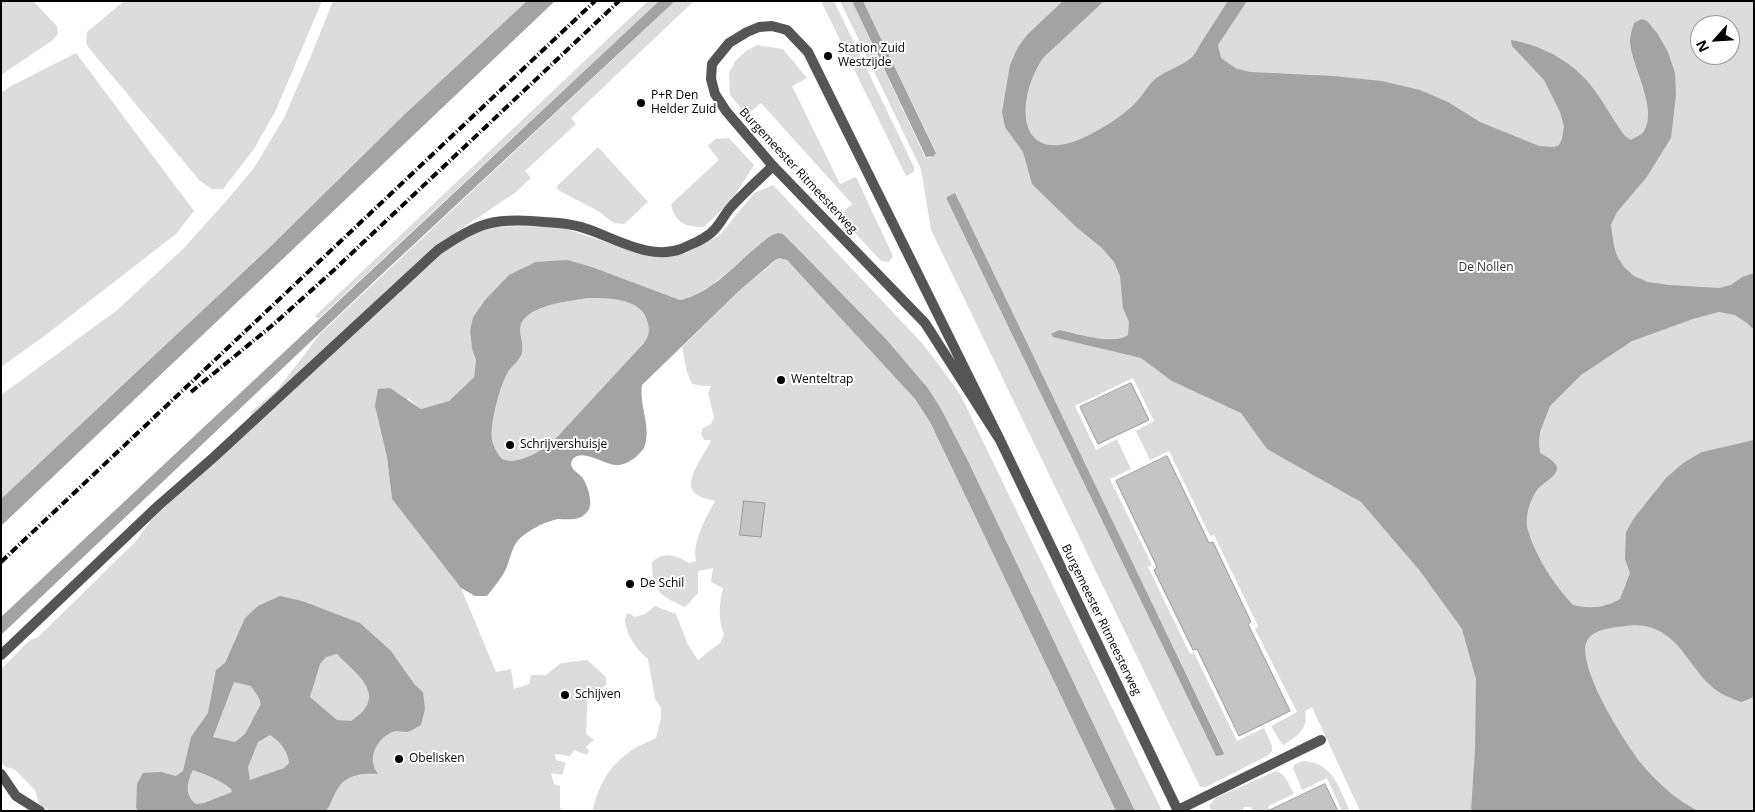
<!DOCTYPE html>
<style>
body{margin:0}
#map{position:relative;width:1755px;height:812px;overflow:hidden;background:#fff;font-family:"Open Sans",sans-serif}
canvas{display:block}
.frame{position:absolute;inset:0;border:2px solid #000;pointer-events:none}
.north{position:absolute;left:1690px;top:15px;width:50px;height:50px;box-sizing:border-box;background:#fff;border:1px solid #999;border-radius:50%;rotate:244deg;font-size:14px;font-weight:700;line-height:20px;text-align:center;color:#000}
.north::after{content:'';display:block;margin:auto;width:18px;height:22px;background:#000;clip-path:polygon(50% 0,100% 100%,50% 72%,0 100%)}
</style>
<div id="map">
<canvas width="1755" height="812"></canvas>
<div class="frame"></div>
<div class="north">N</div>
</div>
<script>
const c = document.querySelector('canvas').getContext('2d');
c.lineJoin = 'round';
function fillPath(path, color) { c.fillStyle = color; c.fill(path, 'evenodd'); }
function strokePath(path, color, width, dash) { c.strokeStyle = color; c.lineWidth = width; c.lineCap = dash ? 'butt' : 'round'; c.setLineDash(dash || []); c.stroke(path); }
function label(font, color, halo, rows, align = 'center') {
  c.font = font + ' "Open Sans",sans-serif'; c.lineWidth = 4; c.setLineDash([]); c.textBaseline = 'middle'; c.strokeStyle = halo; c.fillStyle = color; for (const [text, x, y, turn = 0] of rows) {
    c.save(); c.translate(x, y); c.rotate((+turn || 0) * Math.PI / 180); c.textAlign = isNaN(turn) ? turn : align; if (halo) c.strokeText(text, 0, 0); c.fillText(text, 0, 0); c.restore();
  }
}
fillPath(new Path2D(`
 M1,1H33L57,26C59,33 57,36 53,40L1,75Z
 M124,1H322L276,110L254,149L223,189H212L200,181L88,47L86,42L87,32Z
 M333,1H527L406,113L269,248L1,499V395L116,311L184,248L227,200L254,168L284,118L310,58Z
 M648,1H659L318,319L315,316Z
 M675,1H694L571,118L576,124L525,171L531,178L516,192L452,235L474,227L540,226L563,228L652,257L684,254L720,235L754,193L773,185L921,342L942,369L961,396L1162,811H1135L968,461L940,407L927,387L886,339L783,234L767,239L711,286L690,298L680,300L592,267L567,261L485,300L473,317L470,331L472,349L476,360L474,377L449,401L421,409L408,398L387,457L392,499L461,588L496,672L511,669L514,689L529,684L531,675H546L561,663L587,660L606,677V685L600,690H588L586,734L594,740L586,747L589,750L587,755L574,750L570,756L555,754L556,760L566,763L562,775L551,773L554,784L560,786V808L564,811H50L39,804L35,790L14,769L6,767L1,762V669L30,640L38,637L136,541L152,519L247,431L251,412L278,389L320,334Z
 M821,1H834L914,167V172L906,176Z
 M840,1H852L925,157L929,158L936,152L863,1H1754V811H1360L1312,707L1305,711C1309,729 1297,736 1284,745L1282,744L1271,726L1297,712L1255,629L1258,626L1214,535L1210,536L1169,451L1150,460L1136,431L1154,421L1133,378L1075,406L1096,450L1117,439L1131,469L1110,479L1152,565L1148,567L1190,654L1194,653L1237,741L1264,728L1272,746V751L1267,756L1206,787H1200L931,230L921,169ZM1700,25H1730V55H1700ZM954,194L1224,752L1223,755L1216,756L947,200V197Z
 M757,45L783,49L807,78L792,86L840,184L856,177L893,256L889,262L881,261L839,216L852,204L761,103L747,115L730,95L729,73L736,60L746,51Z
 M76,53L194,211L176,234L47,334L1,367V93L11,86Z
 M729,138L754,165L732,200L704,227C685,227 675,223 671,204L719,160L708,146L715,139Z
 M598,147L648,202L624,224L614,223L598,211L558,190L557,186Z
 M779,258L787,260L915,399L930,422L1116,811H591L593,810C597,788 609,766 628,753C636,746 647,743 656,738L661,718V708L655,699L648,659C638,652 625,633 625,620C625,618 627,615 628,613L635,617L645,614L655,606L676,614L688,645L698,660L720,643L724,635C718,619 719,605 723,588L711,582L713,568L698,571V593L685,607C660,596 652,591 652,562C664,551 676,555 689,563L696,561C692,541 706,518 715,501C709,499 701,498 696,494C680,483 707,452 711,440H704L701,434L703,428L711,424L714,417L708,393L711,386H704L692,384L687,372L682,347L739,291Z
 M588,298C609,298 644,298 648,324C650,332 648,337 644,343L558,436C545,449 520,466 502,459C497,453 493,446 492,439C490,423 500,385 508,372C512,365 520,361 522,353C525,341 514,327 526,317C540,304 570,301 588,298Z
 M1303,761C1333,762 1339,788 1350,811H1342L1327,778L1302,790L1293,768L1295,764Z
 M1276,771C1286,774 1289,785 1294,794L1268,806L1270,811H1253L1251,807H1244L1242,811H1211L1209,806L1215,798Z`), '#dcdcdc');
fillPath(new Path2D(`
 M527,1H555L1,526V499L269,248L406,113Z
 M659,1H675L381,275L1,635V617Z
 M852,1H863L936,153L934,156L926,157Z
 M1063,1H1104L1043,58C1014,101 1017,169 1085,137C1102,129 1126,114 1138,100C1144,94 1148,85 1155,79C1165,71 1180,67 1191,58C1195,55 1198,48 1201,43C1210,29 1219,15 1228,1H1247L1218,45L1221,58L1237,69L1251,72L1333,76L1382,81L1420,90L1448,102L1480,122L1539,146L1554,147L1559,145L1562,139L1564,126L1560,112L1544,80L1512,46L1511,40C1540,45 1568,59 1588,82C1602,98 1612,119 1625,136L1631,140C1635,137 1642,135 1644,131C1658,108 1632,68 1630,42C1630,36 1632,29 1634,23L1642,19L1647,21L1657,33L1668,52L1675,73L1676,94L1671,138L1646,178L1617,212L1611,225L1614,246L1617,256L1624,267L1634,276L1648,282L1669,285L1719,288L1731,285L1742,277L1754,273V330L1747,323L1735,315L1719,312L1693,319L1632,341L1581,375L1550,406L1540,432L1539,443L1540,453C1545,456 1556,461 1557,468C1557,477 1542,483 1537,490C1530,500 1524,518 1528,530C1535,556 1555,586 1573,605C1591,609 1604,608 1620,599L1630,573L1625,559L1626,532L1634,518L1666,478L1683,463L1702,452L1754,440V697L1741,702C1731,698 1719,694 1711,686C1688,665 1679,633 1645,626C1633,624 1623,626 1611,628C1601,630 1590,632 1586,643C1578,670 1627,747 1645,768C1661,786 1677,800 1698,811H1471L1475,749L1476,679L1462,629L1420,571L1361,502L1267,449L1241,413L1172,381L1141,358L1053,337L1051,334L1059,330C1075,333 1114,346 1128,335L1129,322L1123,308L1120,276L1114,262L1102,248L1076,227L1032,184L1023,152L1005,127L1002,112L1010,65L1018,47L1027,35Z
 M955,193L1224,753L1223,755L1216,756L947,200V197Z
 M778,233L783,234L797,248L886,339L927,387L940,407L968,461L1135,811H1116L930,422L915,399L787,260L779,258L774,261L739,291L642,385C639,405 651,426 645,445C644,450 639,453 636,457C630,461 623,466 615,465C605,464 581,448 573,459C567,467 577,472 582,477C587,484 593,501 589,509C582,522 568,519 558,519C553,520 545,523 540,525C533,529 520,536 516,543C511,551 509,563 505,571C500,580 493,588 487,596H475L461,588L392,499L387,457L375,406L378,389L390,388L421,409L449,401L474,377L476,360L472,349L470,331L473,317L485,300L509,275L536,262L567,260L592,267L680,300C709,294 731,269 753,250C761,244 768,236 778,233ZM588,298C609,298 644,298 648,324C650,332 648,337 644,343L558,436C545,449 520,466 502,459C497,453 493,446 492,439C490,423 500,385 508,372C512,365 520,361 522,353C525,341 514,327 526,317C540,304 570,301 588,298Z
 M280,596L302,601L360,623L391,651L415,685L423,692L425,709L421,725C417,727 412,731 407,732C402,732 396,730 392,732C375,740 367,759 378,774C356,773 342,776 333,798C330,803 330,807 325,811H139L136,808L137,784L143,773L161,772L176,776L183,771L191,737L208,713L216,670L225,663L245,618L258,606ZM337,654C357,675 390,696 351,721L337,720L310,697L320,664L326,657ZM234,682L251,686L259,698L261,704L245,734L235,742L213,737ZM270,735C280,741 288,751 289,763L284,768L250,780L248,767L258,742ZM193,770C207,775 220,780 231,789L232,792L204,803L196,804C184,795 187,782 193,770Z`), '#a3a3a3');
const building = new Path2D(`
 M1131,383L1149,420L1098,444L1080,407Z
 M1167,456L1209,543L1213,542L1251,622L1248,624L1290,711L1239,736L1197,649L1193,650L1154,570L1157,567L1116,481Z
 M744,501L765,503L761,537L740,535Z
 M1325,784L1338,811H1268Z`);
fillPath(building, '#c4c4c4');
strokePath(building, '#999', 1);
strokePath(new Path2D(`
 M1,655L158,506L214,457L438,250C480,222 494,217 545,222C560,223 575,224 590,230C618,240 651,260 681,249C692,244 706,239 714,230C721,223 725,213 732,206C745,192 759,179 773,166
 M1,774L16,796L40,811
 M1178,810L1321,740`), '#555', 10);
strokePath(new Path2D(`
 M1000,440L925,323L773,166L726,111L715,94L711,79L712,64L729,43L747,32L759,27L772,26L787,30L808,52L1000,440L1178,811`), '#555', 10);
strokePath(new Path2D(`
 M191,392L274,324L334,270L619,1
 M1,562L595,1`), '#000', 4, [8, 2.5, 1, 2.5]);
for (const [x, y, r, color] of [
 [828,56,5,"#000"],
 [641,103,5,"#000"],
 [781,380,5,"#000"],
 [510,445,5,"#000"],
 [630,584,5,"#000"],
 [565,695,5,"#000"],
 [399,759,5,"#000"]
]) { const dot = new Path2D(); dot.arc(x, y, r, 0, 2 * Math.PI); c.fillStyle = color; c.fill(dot); strokePath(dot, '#fff', 2); }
label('12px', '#000', '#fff', [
 ["Station Zuid",838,49],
 ["Westzijde",838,63],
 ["P+R Den",651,96],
 ["Helder Zuid",651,110],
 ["Wenteltrap",791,380],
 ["Schrijvershuisje",520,445],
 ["De Schil",640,584],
 ["Schijven",575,695],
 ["Obelisken",409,759]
], 'left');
label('12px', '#000', '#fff', [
 ["Burgemeester Ritmeesterweg",798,171,47],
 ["Burgemeester Ritmeesterweg",1101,620,64]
]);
label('12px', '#333', '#fff', [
 ["De Nollen",1486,268]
]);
</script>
